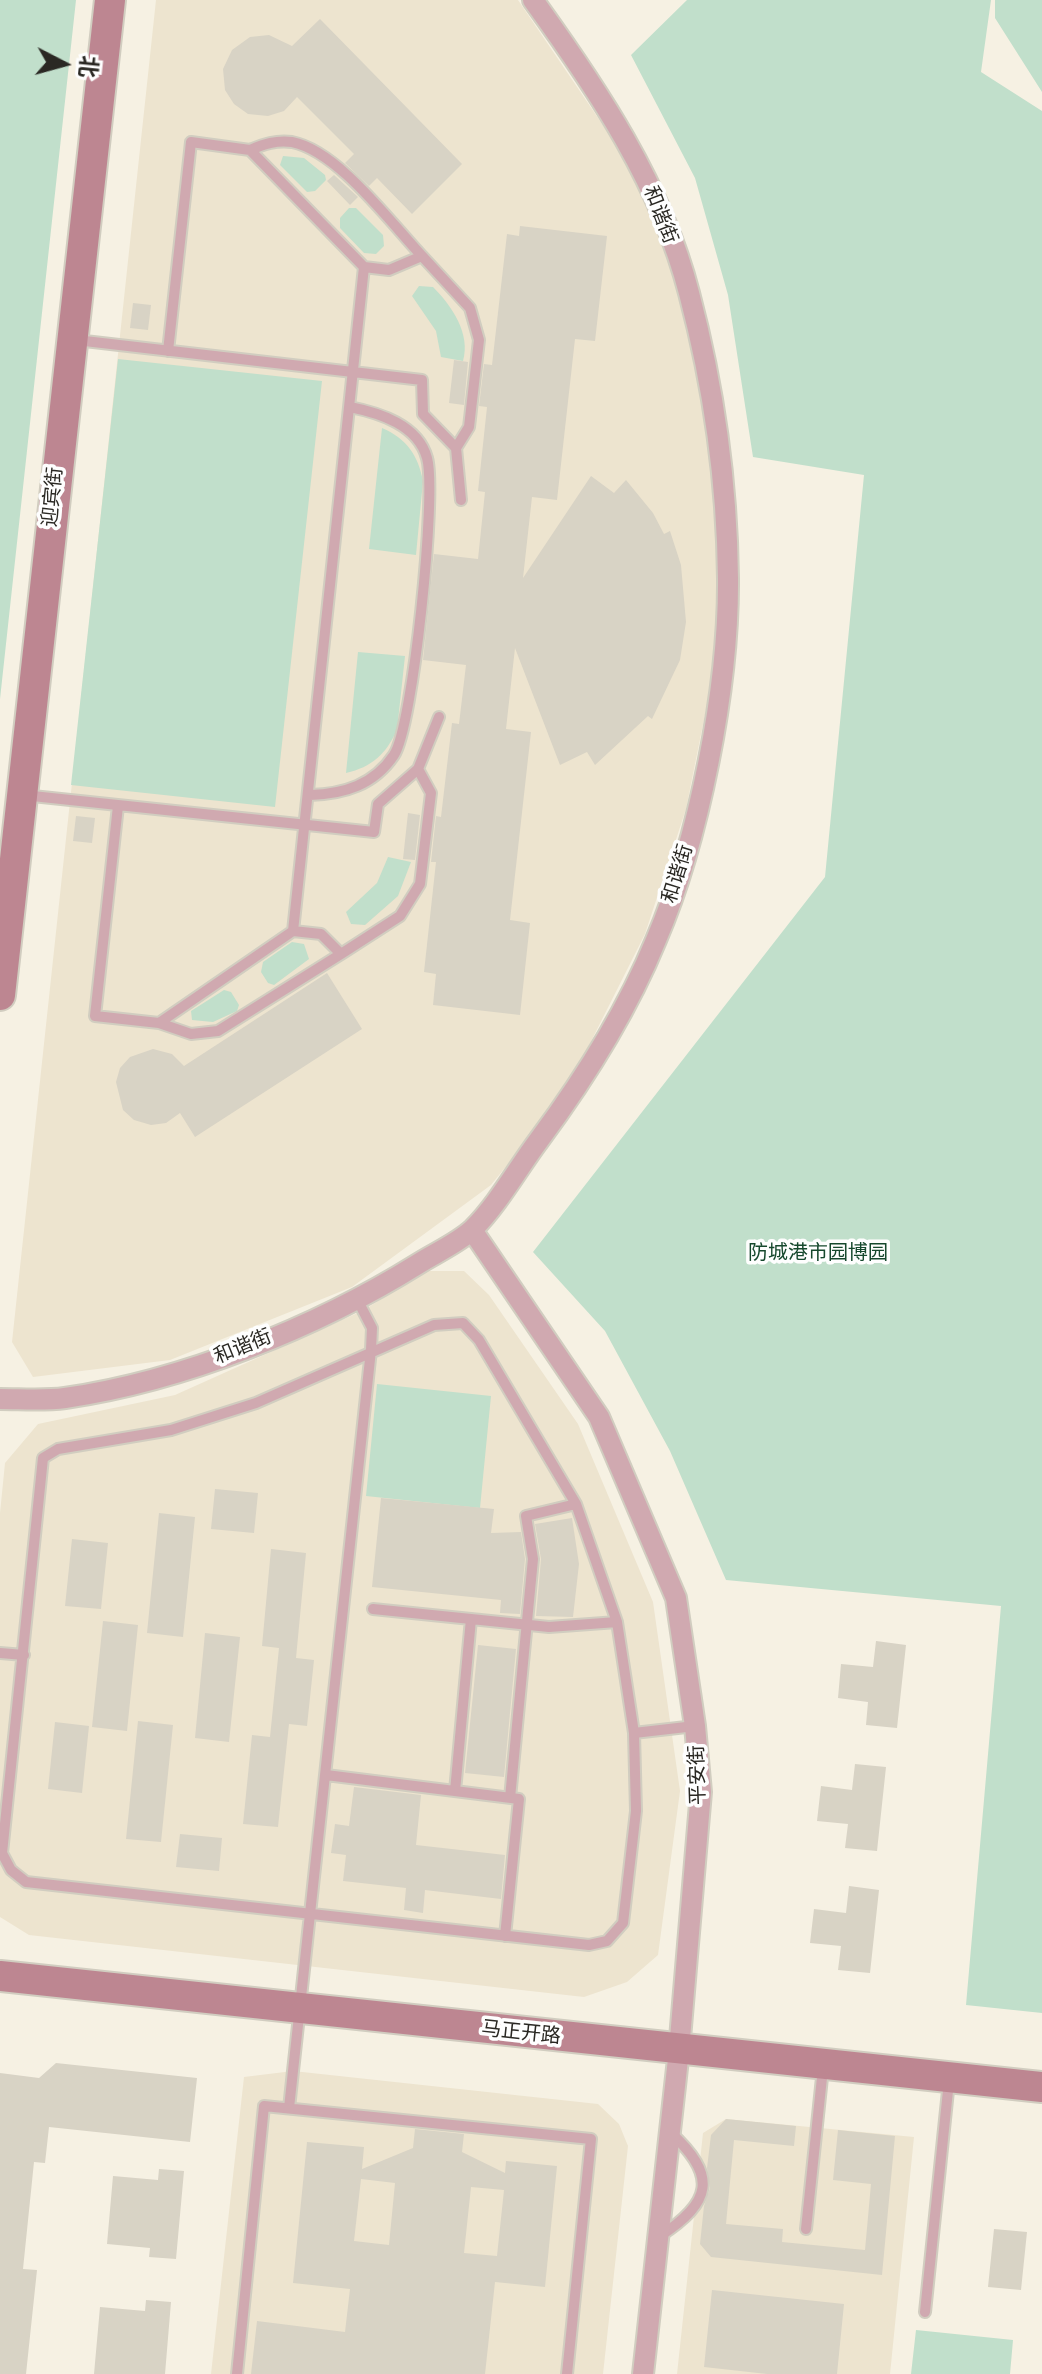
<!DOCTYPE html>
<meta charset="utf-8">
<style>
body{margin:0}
#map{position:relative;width:1042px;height:2374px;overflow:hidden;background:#f6f1e3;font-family:"Fira Sans","Noto Sans SC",sans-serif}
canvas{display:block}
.north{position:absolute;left:24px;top:24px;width:80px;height:80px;-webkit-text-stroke:6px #fefefe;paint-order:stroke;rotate:96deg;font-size:22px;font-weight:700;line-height:32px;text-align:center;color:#2a2823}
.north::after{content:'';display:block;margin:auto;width:28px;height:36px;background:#2a2823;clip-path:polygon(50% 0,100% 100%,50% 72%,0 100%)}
</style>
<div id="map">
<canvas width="1042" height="2374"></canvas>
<div class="north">北</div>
</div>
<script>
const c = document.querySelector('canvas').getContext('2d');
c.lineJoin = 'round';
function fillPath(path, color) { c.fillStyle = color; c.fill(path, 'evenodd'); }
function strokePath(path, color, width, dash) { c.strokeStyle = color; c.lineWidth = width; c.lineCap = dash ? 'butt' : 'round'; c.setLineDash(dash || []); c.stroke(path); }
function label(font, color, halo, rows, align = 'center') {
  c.font = font + ' "Fira Sans","Noto Sans SC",sans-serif'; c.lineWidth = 7; c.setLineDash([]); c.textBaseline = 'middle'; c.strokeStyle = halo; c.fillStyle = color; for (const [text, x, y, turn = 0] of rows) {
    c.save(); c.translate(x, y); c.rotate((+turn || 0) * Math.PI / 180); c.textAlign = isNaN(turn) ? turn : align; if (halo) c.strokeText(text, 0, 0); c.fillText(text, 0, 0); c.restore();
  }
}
fillPath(new Path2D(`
 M156,0H518L628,162L677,275L711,422L724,620L686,809L645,934L564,1095L491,1185L352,1287L170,1360L33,1377L12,1342Z
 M427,1271H464L489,1295L578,1424L653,1602L680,1791L658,1955L627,1982L584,1997L29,1935L0,1917V1513L5,1463L38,1424L175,1395L362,1311Z
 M293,2071L598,2104L619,2124L628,2146L603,2374H211L244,2077Z
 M726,2119L914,2137L890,2374H677L703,2133Z`), '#ede4cf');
fillPath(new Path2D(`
 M0,0H76L0,699Z
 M687,0H991L981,72L1042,111V2013L966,2005L1001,1606L726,1580L670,1451L605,1331L533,1252L825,877L864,475L753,457L728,295L695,178L631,55Z
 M995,0H1042V92L995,18Z
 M283,156L304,158L325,175L326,180L315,191L307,192L280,165Z
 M349,208H356L383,235L384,246L376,254L364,253L340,228V218Z
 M419,286L433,287C452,306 471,334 463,361L441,357L436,331L412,296Z
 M118,359L322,381L275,807L71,785Z
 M382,428C407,439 418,455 423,481L416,555L369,549Z
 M358,652L405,656L397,730C386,754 372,767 346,773Z
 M388,857L411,862L398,896L365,925L351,924L346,912L377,883Z
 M292,942L304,944L309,959L274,985L268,983L261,972L263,962Z
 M224,990L231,992L239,1005L237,1011L213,1022L192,1020L191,1011Z
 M377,1384L491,1396L480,1508L366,1496Z
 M916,2330L1013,2340L1010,2374H911Z`), '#c1dfcb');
fillPath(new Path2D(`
 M320,19L462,164L412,214L377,178L369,186L345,163L354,154L297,97L284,111L268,116L248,114L234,104L225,90L223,69L232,50L250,37L269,35L292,46Z
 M334,175L358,197L350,205L327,181Z
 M520,226L607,236L595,341L575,339L557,500L532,497L523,578L591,476L614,493L626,480L653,513L664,534L670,531L681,565L686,622L680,660L652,719L648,716L595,765L587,752L560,765L515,648L506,729L531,732L510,920L530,923L520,1015L433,1005L436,974L424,972L436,862H431L436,816L441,817L452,723L459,724L466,665L423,660L434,554L478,559L485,492L478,491L487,407L479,406L484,364L492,365L507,234L519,236Z
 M133,303L151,305L148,330L130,328Z
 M454,360L468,362L464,405L449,403Z
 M408,813L420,815L415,860L403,859Z
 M76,816L95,818L92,843L73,841Z
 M327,973L362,1029L195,1137L180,1113L166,1123L151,1125L134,1120L123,1110L116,1082L120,1068L130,1057L153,1049L172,1054L184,1066Z
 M215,1489L258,1493L254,1533L211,1529Z
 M381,1498L494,1509L491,1533L521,1532L525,1559L520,1614L500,1613L501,1600L372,1587Z
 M159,1513L195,1517L183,1637L147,1633Z
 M572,1518L579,1564L573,1617L536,1616L541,1559L535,1524Z
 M72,1539L108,1543L101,1609L65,1606Z
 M271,1549L306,1553L296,1658L314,1660L307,1726L289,1724L278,1827L243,1824L252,1735L270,1737L279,1648L262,1646Z
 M103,1621L138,1625L127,1731L92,1727Z
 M205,1633L240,1637L229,1742L195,1738Z
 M876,1641L906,1645L897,1728L866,1725L868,1702L838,1698L841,1664L873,1667Z
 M478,1645L516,1649L504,1777L465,1773Z
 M138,1721L173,1725L161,1842L126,1839Z
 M55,1722L89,1726L82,1793L48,1789Z
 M855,1764L886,1767L877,1851L845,1848L848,1824L817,1821L821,1786L852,1790Z
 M354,1787L421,1795L416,1845L505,1855L501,1899L425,1890L423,1913L404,1910L406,1888L343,1881L346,1855L331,1853L335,1824L349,1826Z
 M180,1834L222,1838L219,1871L176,1867Z
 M849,1886L879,1890L870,1973L838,1970L841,1946L810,1943L814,1909L846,1913Z
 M56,2063L197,2078L190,2142L49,2127L45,2163L34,2162L23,2269L37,2270L26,2374H0V2073L39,2078Z
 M726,2119L796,2126L794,2146L734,2140L726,2224L783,2229L782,2242L865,2250L871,2184L833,2180L838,2130L895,2136L882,2275L711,2257L700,2244L704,2206L710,2188L707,2168L711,2135Z
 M415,2129L464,2134L462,2152L505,2173L506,2161L557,2166L545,2287L495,2282L485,2374H251L257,2321L345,2332L350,2289L293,2283L307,2142L364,2147L362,2169L413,2148ZM361,2179L395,2183L389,2245L354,2241ZM471,2187L504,2190L497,2256L464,2253Z
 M159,2169L184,2171L176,2259L149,2257L150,2248L107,2244L113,2176L158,2180Z
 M994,2229L1027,2232L1021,2290L988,2287Z
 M712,2290L844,2304L837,2374H767L704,2367Z
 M146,2300L171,2302L165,2374H94L100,2307L145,2311Z`), '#d8d3c5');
const lane = new Path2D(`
 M250,150C264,144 276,140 292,142C338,151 390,222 422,256
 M364,267L389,270L422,256L470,308L479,340L469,427L456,448
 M76,340L422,380L423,414L456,448L461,500
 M23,795L374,832L378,804L418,769L439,717
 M310,795C344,794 374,785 394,755C413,727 437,493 427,458C418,425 380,413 350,407
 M118,806L95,1016L159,1023L293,931L364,267L250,150L191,142L168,351
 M293,931L321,934L341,954L400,916L420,884L431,793L418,769
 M159,1023L191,1034L218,1031L341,954
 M463,1323L479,1340L576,1504L617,1622L634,1733L636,1811L623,1923L607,1941L589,1945L26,1882L11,1870L2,1853L43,1458L58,1449L171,1430L256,1403L434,1325Z
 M373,1609L471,1619
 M0,1653L24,1655
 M634,1733L695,1726
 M326,1775L519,1799L505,1936
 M455,1791L471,1619L549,1627L617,1622
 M510,1798L533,1559L526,1516L576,1504
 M289,2108L371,1350L372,1328L358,1301
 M806,2229L823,2068
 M660,2236C712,2202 718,2176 670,2132
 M925,2312L949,2081
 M237,2374L264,2106L591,2139L567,2374`);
const street = new Path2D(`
 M472,1230L599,1417L676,1598L695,1726L701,1792L679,2050L643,2374
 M0,1399C21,1399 44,1401 65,1398C183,1381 317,1327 418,1264C435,1253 458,1243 473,1229C498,1204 518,1168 539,1140C585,1078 627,1011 656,940C699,840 729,686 728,578C727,484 713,384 689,293C661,184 598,90 533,0`);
const secondary = new Path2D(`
 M0,995L110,0
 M0,1976L1042,2087`);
strokePath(lane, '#d1cdc0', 14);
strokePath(street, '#d1cdc0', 24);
strokePath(secondary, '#d1cdc0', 34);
strokePath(lane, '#d0a9b0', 10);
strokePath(street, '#d0a9b0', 20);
strokePath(secondary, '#bd8691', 30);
label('20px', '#2a2823', '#fefefe', [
 ["和谐街",660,215,69],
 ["迎宾街",53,497,-84],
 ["和谐街",678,874,-73],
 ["和谐街",243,1347,-22],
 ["平安街",698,1775,-92],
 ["马正开路",521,2033,6]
]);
label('20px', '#16482d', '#fefefe', [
 ["防城港市园博园",818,1253]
]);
</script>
